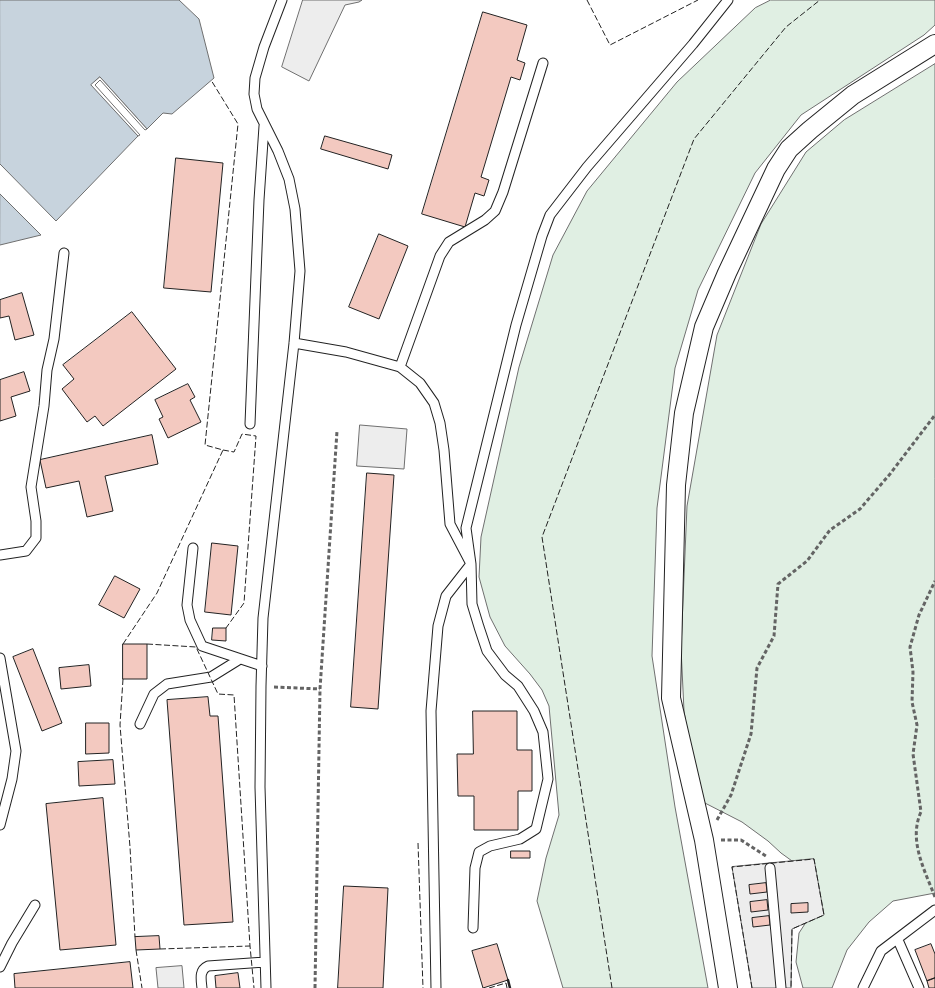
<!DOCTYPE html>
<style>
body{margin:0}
canvas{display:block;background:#fff}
</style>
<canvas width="935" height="988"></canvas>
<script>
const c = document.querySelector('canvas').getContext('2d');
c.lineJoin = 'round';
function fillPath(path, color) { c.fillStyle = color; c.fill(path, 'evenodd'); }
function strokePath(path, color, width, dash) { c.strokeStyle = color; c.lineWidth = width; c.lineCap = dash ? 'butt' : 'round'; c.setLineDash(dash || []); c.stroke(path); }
const green = new Path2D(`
 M771,0H935V25L924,35L801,115L755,173L698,290L675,368L657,508L652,656L675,807L708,988H563L537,901L546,858L559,815L549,706L542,690L530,674L505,646L490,617L479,577L481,537L519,367L553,255L587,191L677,82L755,8Z
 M935,64V893L893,901L869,922L847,950L832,988H803L796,962L799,933L814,910L799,866L781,853L768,841L742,822L701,801L695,783L684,711L681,648L687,506L717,335L761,224L806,152L844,120Z`);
fillPath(green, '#e0efe3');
strokePath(green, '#6f6f6f', 1);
const parking = new Path2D(`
 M303,0H362L359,2L345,5L309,81L282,67Z
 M360,425L407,429L404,469L357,466Z
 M814,859L824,915L792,929L791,988H752L732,867Z
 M182,966L184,988H158L156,968Z`);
fillPath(parking, '#ededed');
strokePath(parking, '#6f6f6f', 1);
const water = new Path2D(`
 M0,0H179L199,19L214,78L172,114L163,113L147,129L100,77L92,85L138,136L56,221L0,164Z
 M0,194L41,235L0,245Z`);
fillPath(water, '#c7d3dd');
strokePath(water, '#6f6f6f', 1);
const pier = new Path2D(`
 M100,77L147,129L145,130L100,80L95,85L140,135L138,136L91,85Z`);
fillPath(pier, '#fff');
strokePath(pier, '#6f6f6f', 1);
const building = new Path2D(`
 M483,12L527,25L517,60L525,63L520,80L511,77L481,177L489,180L484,196L475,193L465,227L422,214Z
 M325,136L392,155L388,169L321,149Z
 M176,158L223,163L211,292L164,288Z
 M379,234L408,246L379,319L349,307Z
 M22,293L34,335L15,340L9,316L0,318V300Z
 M132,312L176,369L103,426L95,416L87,422L62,389L74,379L63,365Z
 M24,372L30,391L11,397L16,416L0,421V380Z
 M188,384L195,397L190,400L201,422L168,438L159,419L163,417L155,400Z
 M152,435L158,464L105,476L113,511L87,517L79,481L46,488L40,460Z
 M367,473L394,475L378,709L351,707Z
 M212,543L238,546L231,615L205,612Z
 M115,576L140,589L124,618L99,605Z
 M213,628H226V641L212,640Z
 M123,644H147V679H123Z
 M33,649L62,723L42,731L13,657Z
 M89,665L91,686L61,689L59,668Z
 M208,697L210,716H218L233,922L184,925L167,700Z
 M473,711H517V750H532V791H518V830H474V796H458L457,754H473Z
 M86,723H109V753L86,754Z
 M113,760L115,784L79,786L78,762Z
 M103,798L116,945L60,950L46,804Z
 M511,851H530V858H511Z
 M766,883L767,892L750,894L749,885Z
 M344,886L388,888L383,988H338Z
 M767,900L768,910L751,912L750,902Z
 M808,903V912L791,913V904Z
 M769,916L770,925L753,927L752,918Z
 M159,936L160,949L136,950L135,937Z
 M497,944L508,980L483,988L472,951Z
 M931,944L935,954V978L927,981L915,950Z
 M130,962L133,988H15L14,974Z
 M238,973L240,988H216L215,976Z
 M935,978V988H929L927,981Z`);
fillPath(building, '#f3c9c0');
strokePath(building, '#222', 1);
const lane = new Path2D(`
 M294,343L346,352L400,367L420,383L434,403L440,423L444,450L450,524L471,564L472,604L479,627L487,651L505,675L518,686L534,711L543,732L548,779L536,829L520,839L490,846L479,852L475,868L473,928
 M400,367L440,256L449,242L485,220L495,211L503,192L543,63
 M250,424L259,200L264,126
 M193,548L187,605L190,620L202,646L262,666
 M0,555L26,551L36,538V521L31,487L44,406L47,370L54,339L64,253
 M0,658L16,751L12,779L0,825
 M140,724L154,694L167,684L211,677L240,659
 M770,868L781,988
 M898,940L919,988
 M0,967L12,943L35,905
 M202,988C201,979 199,970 208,966L265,962
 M266,988L260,787L261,686L263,618L294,343L300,271L295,209L289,179L278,151L257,109L254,94L255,78L264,47L282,0
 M436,988L431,711L438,626L446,596L471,564L466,528L516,325L542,236L550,215L587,167L693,44L728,0
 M863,988L881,951L935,910`);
const street = new Path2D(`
 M728,988L704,840L671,698L676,485L684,413L704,327L727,273L776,169L789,149L810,130L853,95L935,44`);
strokePath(lane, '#222', 11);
strokePath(street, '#222', 20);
strokePath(new Path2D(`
 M274,687L320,689
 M717,820L731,795L751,734L757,668L774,636L778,584L807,561L830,530L860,509L890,474L935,415
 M721,840H741L766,856
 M935,897C925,871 908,840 921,812L913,754L917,725L912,702L913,672L910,647L919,615L935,581
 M315,988L320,689L337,431`), '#646464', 3, [4, 2.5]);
strokePath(lane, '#fff', 9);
strokePath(street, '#fff', 18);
strokePath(new Path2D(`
 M587,0L610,45L698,0
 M223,450L234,452L242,434L256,436L244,603L226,628
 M123,644L157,593L223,450L205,445L238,124L211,80
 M147,644L196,647L218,694L234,695L250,946L254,988
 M123,679L120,725L130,847L135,937
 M418,843L423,988
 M160,949L250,946
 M136,950L142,988
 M489,988L506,983L507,988
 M612,988L542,537L694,139L786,27L820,0
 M752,988L732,867L814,859L824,915L792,929L791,988`), '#222', 1, [6, 2.5]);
strokePath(new Path2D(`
 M508,980L510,988`), '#222', 2.5);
</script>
